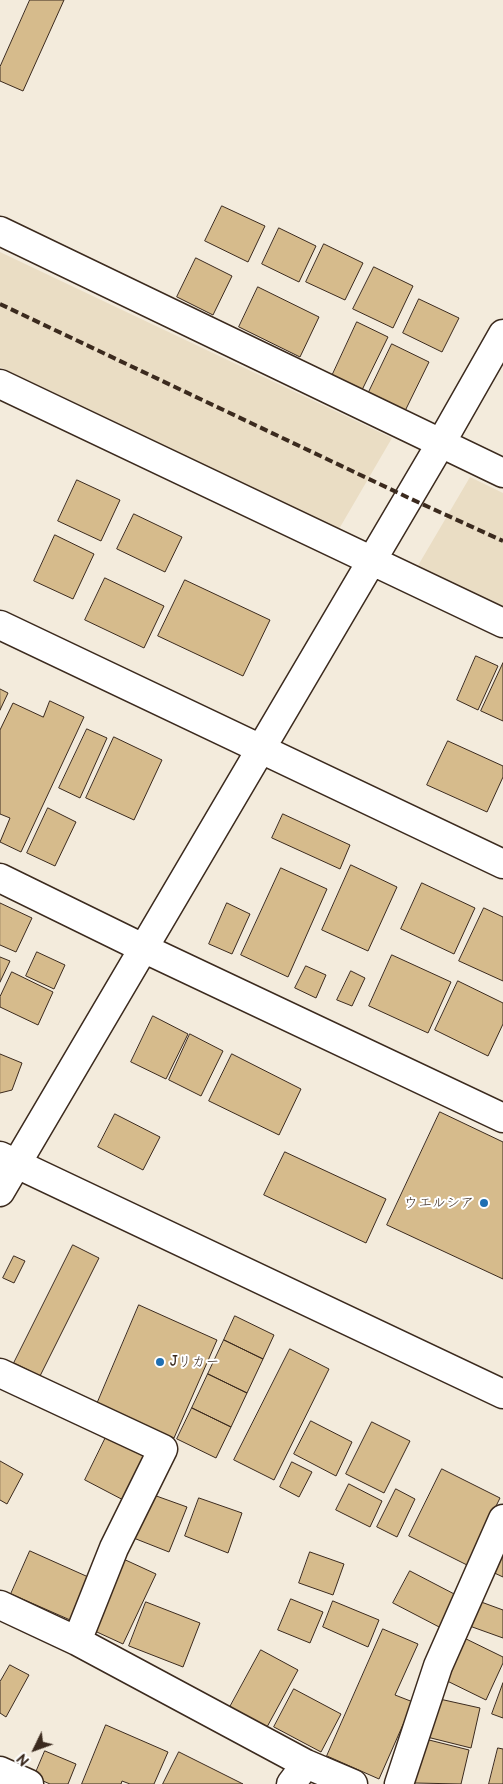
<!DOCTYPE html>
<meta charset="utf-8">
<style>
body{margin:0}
#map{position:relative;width:503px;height:1784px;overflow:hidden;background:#f3ebdc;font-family:"Balsamiq Sans",sans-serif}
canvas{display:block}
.north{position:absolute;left:10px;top:1724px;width:50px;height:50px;-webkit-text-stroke:4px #fff;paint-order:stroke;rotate:228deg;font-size:14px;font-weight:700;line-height:20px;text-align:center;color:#3b2a1e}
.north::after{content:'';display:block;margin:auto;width:18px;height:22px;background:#3b2a1e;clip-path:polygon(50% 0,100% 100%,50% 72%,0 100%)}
</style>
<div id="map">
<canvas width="503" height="1784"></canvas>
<div class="north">N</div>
</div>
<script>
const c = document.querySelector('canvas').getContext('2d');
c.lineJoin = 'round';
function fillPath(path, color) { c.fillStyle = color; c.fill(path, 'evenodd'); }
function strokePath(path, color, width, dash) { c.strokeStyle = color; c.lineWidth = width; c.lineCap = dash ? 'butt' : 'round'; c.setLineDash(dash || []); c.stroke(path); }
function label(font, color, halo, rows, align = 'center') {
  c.font = font + ' "Balsamiq Sans","Klee One",sans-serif'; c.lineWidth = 4; c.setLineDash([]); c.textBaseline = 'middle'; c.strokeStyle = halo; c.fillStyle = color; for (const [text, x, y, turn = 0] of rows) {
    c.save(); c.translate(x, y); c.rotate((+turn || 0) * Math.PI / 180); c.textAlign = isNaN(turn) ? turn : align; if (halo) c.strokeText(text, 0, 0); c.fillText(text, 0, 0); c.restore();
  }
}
fillPath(new Path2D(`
 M0,252L392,438L339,529L0,367Z
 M470,477L503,493V610L416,569Z`), '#eaddc4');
const building = new Path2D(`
 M30,0H64L23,91L0,81V67Z
 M222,206L265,226L248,262L205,241Z
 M279,228L316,246L299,282L262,264Z
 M324,244L363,263L345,300L306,282Z
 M196,258L232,276L213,315L177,297Z
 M374,267L413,286L393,328L353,309Z
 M258,287L319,317L300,357L239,327Z
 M419,299L459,318L442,352L403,333Z
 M357,322L388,337L362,390L332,376Z
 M392,344L429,362L405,411L368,394Z
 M77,480L120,500L101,541L58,521Z
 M134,514L182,537L165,572L117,549Z
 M55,535L94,554L73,599L34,581Z
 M105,578L164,606L144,648L85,620Z
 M185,580L270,620L243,676L158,636Z
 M476,656L498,666L478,710L457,700Z
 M503,663V721L481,711Z
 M0,689L8,693L0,710Z
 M50,701L84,717L21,852L0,842L10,818L0,814V730L13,703L43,717Z
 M87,729L107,738L80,798L59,788Z
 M114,737L162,760L134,820L86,798Z
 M448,741L503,766V777L487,812L427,785Z
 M48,808L76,822L55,866L27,853Z
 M283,814L350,845L340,869L272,838Z
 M351,865L397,887L368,951L322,930Z
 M281,868L327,889L288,977L241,955Z
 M422,883L475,908L454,954L401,929Z
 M0,903L32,918L16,952L0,945Z
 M227,903L250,914L232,954L209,944Z
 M484,908L503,917V981L459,961Z
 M37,952L65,965L54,989L26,976Z
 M392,955L451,982L428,1033L369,1006Z
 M0,957L10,961L0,982Z
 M306,966L326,975L316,998L295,988Z
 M351,971L365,978L352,1006L337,1000Z
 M12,972L53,992L38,1025L0,1007V997Z
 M458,981L503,1003V1024L488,1056L435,1030Z
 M153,1016L188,1034L166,1079L131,1062Z
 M190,1034L223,1051L201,1096L169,1080Z
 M0,1054L22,1063L12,1090L0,1093Z
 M232,1054L301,1089L279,1135L209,1101Z
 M440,1112L503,1142V1279L387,1225Z
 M115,1114L160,1137L143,1170L98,1147Z
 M285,1152L386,1199L366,1243L264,1195Z
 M73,1245L99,1258L40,1376L14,1363Z
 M14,1256L25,1261L14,1283L3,1278Z
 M139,1305L217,1340L174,1438L97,1404Z
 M235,1316L274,1335L263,1359L224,1340Z
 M224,1340L263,1359L247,1393L208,1374Z
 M290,1349L329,1369L274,1480L234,1460Z
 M208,1374L247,1393L231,1427L192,1408Z
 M192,1408L231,1427L216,1458L177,1439Z
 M311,1421L352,1442L336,1476L294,1454Z
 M372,1422L410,1441L384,1493L346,1474Z
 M108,1433L153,1456L129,1503L85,1480Z
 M0,1461L23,1474L7,1504L0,1500Z
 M292,1462L312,1472L299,1497L280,1487Z
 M442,1469L500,1498L467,1565L409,1536Z
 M349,1484L382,1501L370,1527L336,1510Z
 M396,1489L415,1499L397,1537L377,1527Z
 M148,1493L187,1507L169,1552L131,1537Z
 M199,1498L242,1513L228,1553L185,1536Z
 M503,1540V1577L488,1570Z
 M30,1551L95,1580L77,1623L11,1594Z
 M310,1552L344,1564L333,1595L299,1583Z
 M119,1557L156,1574L123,1644L86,1627Z
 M410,1571L460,1597L443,1629L393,1603Z
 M291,1599L323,1612L310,1643L278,1630Z
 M473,1599L503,1610V1638L464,1624Z
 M333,1601L379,1620L368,1647L323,1627Z
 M146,1602L200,1623L183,1667L129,1646Z
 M383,1629L418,1644L395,1695L413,1702L379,1779L327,1756Z
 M458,1635L503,1657V1663L486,1700L439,1677Z
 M261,1650L298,1670L267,1727L230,1707Z
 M10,1665L29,1675L6,1717L0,1713V1682Z
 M503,1683V1718L492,1714Z
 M294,1689L341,1714L321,1752L274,1727Z
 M435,1698L480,1708L471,1748L427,1737Z
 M106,1725L168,1752L154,1784H130L122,1781L121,1784H82Z
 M425,1739L469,1750L461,1784L415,1783Z
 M498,1748L503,1749V1784H489Z
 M45,1751L76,1764L68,1784H50L34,1777Z
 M179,1752L243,1784H163Z`);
fillPath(building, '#d6bb8c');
strokePath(building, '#3b2a1e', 1);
const minor = new Path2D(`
 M0,231L503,473
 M0,384L503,623
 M0,625L503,864
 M0,878L143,948L503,1118
 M0,1156L503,1394
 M0,1192L441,443L503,334
 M0,1373L163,1449L114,1548L77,1641
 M0,1605L77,1641L306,1764L353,1784
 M0,1771L29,1784
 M291,1784L306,1764
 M399,1784L438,1666L503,1519`);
strokePath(minor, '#3b2a1e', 31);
strokePath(minor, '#fff', 28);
strokePath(new Path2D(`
 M0,304L409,498L503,541`), '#3b2a1e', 4, [8, 4]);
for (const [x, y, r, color] of [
 [484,1203,5,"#1f6fb2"],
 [160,1362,5,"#1f6fb2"]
]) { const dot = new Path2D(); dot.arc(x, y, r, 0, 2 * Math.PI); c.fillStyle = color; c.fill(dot); strokePath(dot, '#fff', 2); }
label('14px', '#3b2a1e', '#fff', [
 ["ウエルシア",474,1203],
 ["Jリカー",170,1362,"left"]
], 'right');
</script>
